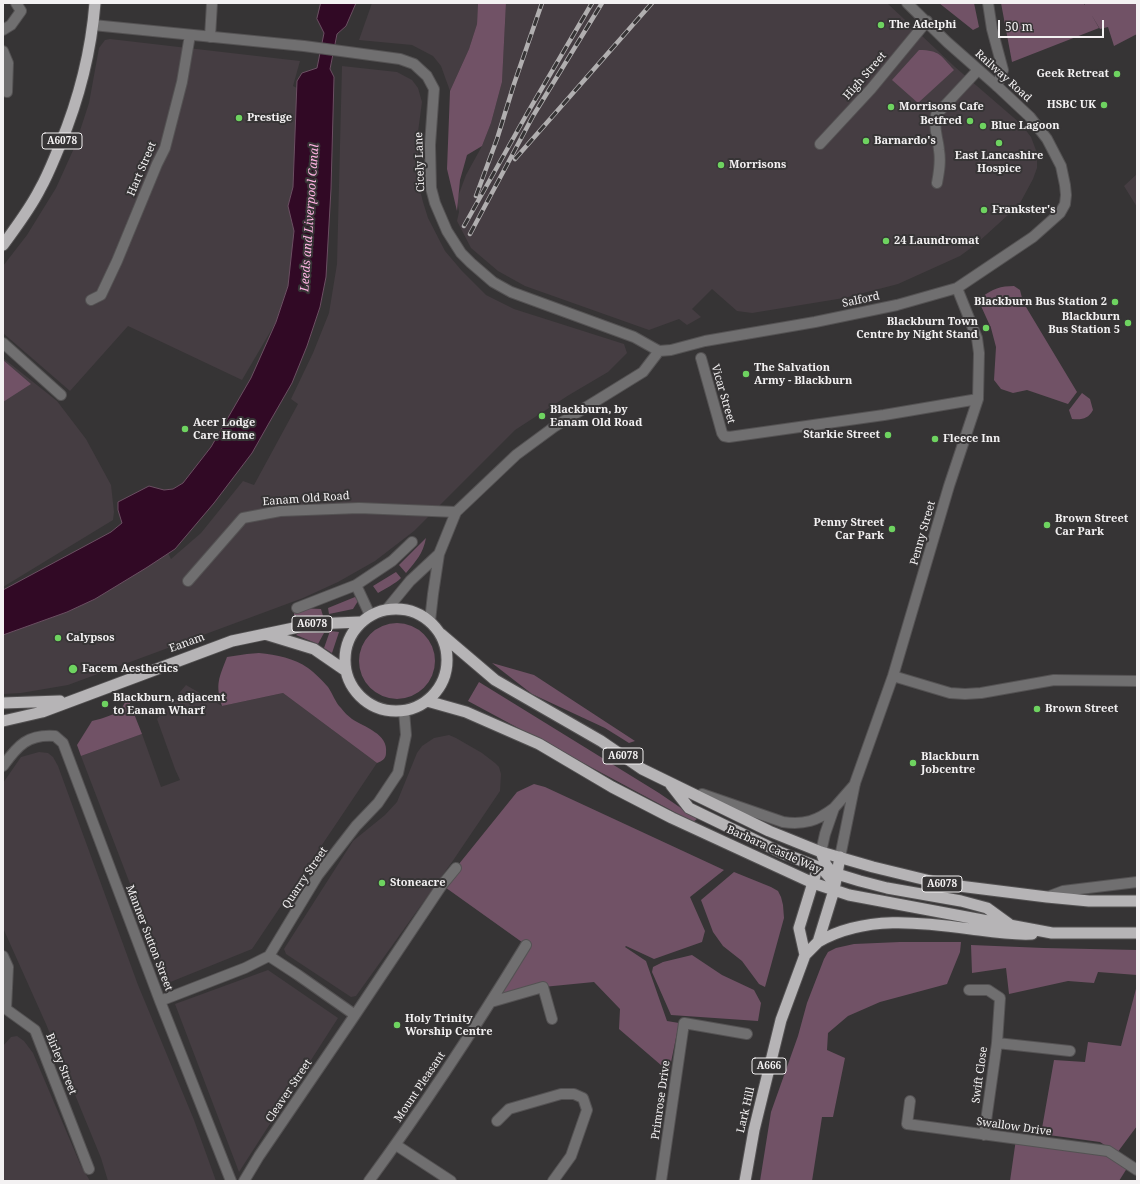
<!DOCTYPE html>
<style>
body{margin:0}
#map{position:relative;width:1140px;height:1184px;overflow:hidden;background:#363435;font-family:"Noto Serif",serif}
canvas{display:block}
.frame{position:absolute;inset:0;border:4px solid #f3f1f2;pointer-events:none}
.scale{position:absolute;left:998px;top:20px;width:106px;height:18px;box-sizing:border-box;border:2px solid #f3f1f2;border-top:0;padding-left:5px;font-size:12px;line-height:14px;white-space:nowrap;color:#f3f1f2;-webkit-text-stroke:3px #363435;paint-order:stroke}
</style>
<div id="map">
<canvas width="1140" height="1184"></canvas>
<div class="frame"></div>
<div class="scale">50 m</div>
</div>
<script>
const c = document.querySelector('canvas').getContext('2d');
c.lineJoin = 'round';
function fillPath(path, color) { c.fillStyle = color; c.fill(path, 'evenodd'); }
function strokePath(path, color, width, dash) { c.strokeStyle = color; c.lineWidth = width; c.lineCap = dash ? 'butt' : 'round'; c.setLineDash(dash || []); c.stroke(path); }
function label(font, color, halo, rows, align = 'center') {
  c.font = font + ' "Noto Serif",serif'; c.lineWidth = 4; c.setLineDash([]); c.textBaseline = 'middle'; c.strokeStyle = halo; c.fillStyle = color; for (const [text, x, y, turn = 0] of rows) {
    c.save(); c.translate(x, y); c.rotate((+turn || 0) * Math.PI / 180); c.textAlign = isNaN(turn) ? turn : align; if (halo) c.strokeText(text, 0, 0); c.fillText(text, 0, 0); c.restore();
  }
}
fillPath(new Path2D(`
 M372,3H478L477,24L469,49L450,91L441,66L433,56L412,45L359,40Z
 M506,3H887L955,67L1021,124L1031,137L1037,153V168L1033,179L1019,205L975,245L960,256L898,284L844,298L752,313L737,311L712,289L692,309L701,317L687,325L679,319L649,330L525,286L498,271L471,248L457,221L459,212L457,199L466,175L482,146L491,123L502,82Z
 M110,39L300,61L293,86L297,88L293,187L288,206L295,231L288,286L276,322L242,380L128,326L70,391L3,333V266L27,235L56,188L75,146L89,103L99,48L105,40Z
 M342,66L397,72L412,80L418,88L422,102L418,132V158L420,190L423,202L428,218L445,251L462,271L486,295L514,309L624,344L627,353L608,372L569,395L515,430L414,531L375,561L338,582L303,598L68,685L21,693L3,694V635L67,612L95,599L168,553L171,559L201,533L243,481L254,485L298,404L291,399L313,353L329,313L337,264Z
 M1137,174V207L1124,186Z
 M3,358L57,401L86,439L111,485L114,512L113,520L3,587Z
 M186,685L222,706L283,693L377,763L252,949L168,983L81,756L142,734L161,787L180,780L175,769L157,719Z
 M449,735L456,738L482,753L495,763L499,767L501,774L500,791L452,862L356,996L351,997L286,954L284,949L353,841L385,815L397,802L417,753L422,746L434,738Z
 M39,752L48,753L53,757L58,766L138,985L194,1120L216,1181H108L101,1158L46,1024L3,928V783L21,757Z
 M268,970L338,1018L239,1172L175,1004Z
 M17,1036L24,1041L33,1053L81,1166L90,1181H3V1046L11,1037Z`), '#453d42');
fillPath(new Path2D(`
 M478,3H506L502,82L491,123L482,146L467,155L460,180L457,211L447,169L450,91L469,49L477,24Z
 M939,3H974L979,27L973,30Z
 M1001,3H1083L1085,5V3H1137V34L1114,46L1108,27L1100,29L1091,14L1099,28L1012,62Z
 M919,50C940,50 941,56 954,70L918,103L892,80Z
 M1014,286L1020,290L1023,302L1077,392L1068,404L1027,390L1013,393L1001,389L994,380L996,347L991,328L981,306L982,297C992,289 1001,286 1014,286Z
 M3,360L31,384L3,402Z
 M1082,393L1090,399L1093,410C1088,419 1082,420 1072,419L1069,410Z
 M426,538C423,554 416,561 406,573L399,565Z
 M396,572L401,578C395,584 386,588 378,593L373,586Z
 M355,597L358,601L353,609L329,614L328,608Z
 M299,608L321,609L323,616L316,617L294,615V611Z
 M359 661a38 38 0 1 1 76 0a38 38 0 1 1-76 0Z
 M330,631L339,632L332,653L324,648Z
 M299,632L324,633L318,644L296,635Z
 M259,653C277,655 294,658 308,668C315,673 323,681 328,687C333,694 335,702 341,708C344,712 348,716 352,719C364,727 389,734 386,753C386,759 382,761 377,763L283,693L222,706C215,684 219,678 227,657L247,654Z
 M492,663L534,675L635,741L629,743L605,728L532,694Z
 M479,682L659,793L697,819L693,822L468,701Z
 M127,696L142,734L81,756L77,745L92,721C108,717 124,713 127,696Z
 M534,784L545,787L724,870L690,897L705,931L702,942L654,959L626,946L625,947L646,961L667,1021L679,1023L669,1072L619,1029L620,1009L594,982L543,987L491,1002L526,945L442,885L517,792Z
 M734,872L771,887L778,891L781,897L783,905L784,918L765,987L759,984L742,961L723,946L713,932L701,900Z
 M900,942H961L960,952L947,984L880,1002L848,1016L828,1033L827,1050L845,1058L833,1117H822L812,1181H760L771,1112L798,1036L807,1003L824,959L828,952L836,948L854,944Z
 M971,945L1044,948L1137,950V975L1098,972L1094,983L1068,981L1009,994L1006,968L972,973Z
 M692,955L722,975L754,990L761,1003L758,1021L671,1015L652,972L653,967L663,962Z
 M1137,985V1126L1117,1153L1100,1142L1041,1134L1054,1060L1085,1062L1088,1042L1121,1046Z
 M1016,1139L1108,1151L1129,1165L1119,1181H1010Z`), '#715266');
const water = new Path2D(`
 M321,3H356L346,26L337,34L330,69L334,77L331,189L326,277L320,307L307,346L292,383L269,423L252,453L214,503L175,549L146,568L95,599L67,612L3,635V590L111,532L122,523L118,510V502L149,486L164,490L173,489L183,483L211,447L251,378L276,322L288,286L294,231L288,206L293,187L297,81L302,73L317,68L324,33L317,19Z`);
fillPath(water, '#310925');
strokePath(water, '#6b4f62', 1);
const pedestrian = new Path2D(`
 M988,3L992,29L1003,70L997,86`);
const minor = new Path2D(`
 M93,25L304,46L400,59L414,64L427,76L434,89L430,145L431,188L435,203L447,231L461,253L471,263L493,282L511,292L634,337L659,351
 M3,30L11,25L21,11L16,3
 M210,37L212,3
 M3,51L8,63L7,92
 M820,144L871,89L927,21
 M937,183C939,172 941,162 939,150C938,138 933,128 936,115L978,70
 M91,300L101,295L117,261L157,164L165,148L182,82L190,35
 M3,343L61,395
 M701,358L722,433L724,436L729,437L884,415L978,399
 M188,581L243,518L280,511L359,508L456,512
 M356,585L370,615
 M297,608L356,585L392,561L412,542
 M387,609L410,581L439,554
 M430,621L433,594L439,554L456,512L516,455L554,427L643,372L659,351L671,350L705,341L815,322L897,305L957,288L1033,237L1060,213L1065,204L1066,195L1065,185L1061,166L1047,139L1030,117L997,86L947,42L907,3
 M893,676L950,693L965,694L981,693L1054,680L1137,681
 M3,766C18,745 28,734 55,736L63,743L160,1001L231,1181
 M702,794L783,822C804,825 817,821 834,808
 M821,852L825,834L834,808L855,784
 M840,857L855,783L893,676L949,486L978,399L979,353L977,338L957,288
 M1047,897L1063,891L1137,882
 M3,956L8,967L6,1009L35,1030L89,1169
 M269,956L298,975L355,1015
 M969,990H988L1000,998L997,1043L984,1135
 M160,1001L245,968L269,956L318,875L356,826L378,803L398,773L406,735L404,711
 M491,1002L543,987L552,1019
 M997,1043L1070,1051
 M910,1101L907,1124L1108,1151L1137,1170
 M497,1121L509,1109L561,1094H574L583,1098L587,1110L571,1156L553,1181
 M396,1145L451,1181
 M244,1181L259,1156L355,1015L442,885L456,868
 M369,1181C425,1105 477,1025 526,945
 M661,1181L684,1023L747,1034`);
const trunk = new Path2D(`
 M3,245C16,227 30,209 40,189C48,175 54,159 60,145C79,99 91,53 95,3
 M345 660a51 51 0 1 1 102 0a51 51 0 1 1-102 0Z
 M265,634L314,649L346,671
 M441,634L495,680L601,741L642,769L769,831L821,852L873,867L943,884L1047,897L1089,901H1137
 M427,701L466,712L539,744L612,787L672,818L813,883L849,895L1052,933H1137
 M3,703L60,701
 M3,721L42,712L232,641L313,624L360,622
 M671,785L689,808L782,853L818,867L824,871L830,878
 M821,852L826,865L830,870L837,874L860,881L887,888L961,901L987,908L1009,924
 M818,942C864,915 920,922 971,929C993,932 1010,935 1032,934
 M805,955L799,928L815,876
 M745,1181L754,1130L781,1020L805,955L818,942L834,890L840,857`);
strokePath(pedestrian, '#545253', 12);
strokePath(minor, '#545253', 12);
strokePath(trunk, '#545253', 13);
strokePath(pedestrian, '#706f70', 10);
strokePath(minor, '#706f70', 10);
strokePath(trunk, '#b6b4b6', 11);
const rail = new Path2D(`
 M515,159L652,3
 M476,196L497,139L514,84L542,3
 M464,226L528,112L592,3
 M470,234L533,116L602,3`);
strokePath(rail, '#b1afb0', 4.5);
strokePath(rail, '#363435', 3, [9]);
for (const [x, y, r, color] of [
 [881,25,4,"#6ed360"],
 [1117,74,4,"#6ed360"],
 [1104,105,4,"#6ed360"],
 [891,107,4,"#6ed360"],
 [239,118,4,"#6ed360"],
 [970,121,4,"#6ed360"],
 [983,126,4,"#6ed360"],
 [866,141,4,"#6ed360"],
 [999,143,4,"#6ed360"],
 [721,165,4,"#6ed360"],
 [984,210,4,"#6ed360"],
 [886,241,4,"#6ed360"],
 [1115,302,4,"#6ed360"],
 [1128,323,4,"#6ed360"],
 [986,328,4,"#6ed360"],
 [746,374,4,"#6ed360"],
 [542,416,4,"#6ed360"],
 [185,429,4,"#6ed360"],
 [888,435,4,"#6ed360"],
 [935,439,4,"#6ed360"],
 [1047,525,4,"#6ed360"],
 [892,529,4,"#6ed360"],
 [58,638,4,"#6ed360"],
 [73,669,5,"#6ed360"],
 [105,704,4,"#6ed360"],
 [1037,709,4,"#6ed360"],
 [913,763,4,"#6ed360"],
 [382,883,4,"#6ed360"],
 [397,1025,4,"#6ed360"]
]) { const dot = new Path2D(); dot.arc(x, y, r, 0, 2 * Math.PI); c.fillStyle = color; c.fill(dot); strokePath(dot, '#363435', 1.5); }
for (const [x, y, w] of [
 [62,141,40],
 [312,624,40],
 [623,756,40],
 [942,884,40],
 [769,1066,34]
]) { const box = new Path2D(); box.roundRect(x - w / 2, y - 8, w, 16, 3); c.fillStyle = '#363435'; c.fill(box); strokePath(box, '#f3f1f2', 1); }
label('bold 10px', '#f3f1f2', null, [
 ["A6078",62,141],
 ["A6078",312,624],
 ["A6078",623,756],
 ["A6078",942,884],
 ["A666",769,1066]
]);
label('bold 11px', '#f3f1f2', '#363435', [
 ["The Adelphi",889,25],
 ["Geek Retreat",1109,74,"right"],
 ["HSBC UK",1096,105,"right"],
 ["Morrisons Cafe",899,107],
 ["Prestige",247,118],
 ["Betfred",962,121,"right"],
 ["Blue Lagoon",991,126],
 ["Barnardo's",874,141],
 ["East Lancashire",999,156,"center"],
 ["Hospice",999,169,"center"],
 ["Morrisons",729,165],
 ["Frankster's",992,210],
 ["24 Laundromat",894,241],
 ["Blackburn Bus Station 2",1107,302,"right"],
 ["Blackburn",1120,317,"right"],
 ["Bus Station 5",1120,330,"right"],
 ["Blackburn Town",978,322,"right"],
 ["Centre by Night Stand",978,335,"right"],
 ["The Salvation",754,368],
 ["Army - Blackburn",754,381],
 ["Blackburn, by",550,410],
 ["Eanam Old Road",550,423],
 ["Acer Lodge",193,423],
 ["Care Home",193,436],
 ["Starkie Street",880,435,"right"],
 ["Fleece Inn",943,439],
 ["Brown Street",1055,519],
 ["Car Park",1055,532],
 ["Penny Street",884,523,"right"],
 ["Car Park",884,536,"right"],
 ["Calypsos",66,638],
 ["Facem Aesthetics",82,669],
 ["Blackburn, adjacent",113,698],
 ["to Eanam Wharf",113,711],
 ["Brown Street",1045,709],
 ["Blackburn",921,757],
 ["Jobcentre",921,770],
 ["Stoneacre",390,883],
 ["Holy Trinity",405,1019],
 ["Worship Centre",405,1032]
], 'left');
label('11px', '#f3f1f2', '#363435', [
 ["High Street",865,76,-49],
 ["Railway Road",1003,76,42],
 ["Cicely Lane",420,162,-92],
 ["Hart Street",142,169,-67],
 ["Salford",861,300,-12],
 ["Vicar Street",723,394,74],
 ["Eanam Old Road",306,499,-4],
 ["Penny Street",923,533,-74],
 ["Eanam",187,643,-20],
 ["Barbara Castle Way",774,850,24],
 ["Quarry Street",305,878,-56],
 ["Manner Sutton Street",149,938,69],
 ["Birley Street",61,1064,68],
 ["Swift Close",980,1075,-82],
 ["Mount Pleasant",420,1087,-56],
 ["Cleaver Street",289,1091,-56],
 ["Primrose Drive",661,1100,-82],
 ["Lark Hill",746,1110,-77],
 ["Swallow Drive",1014,1127,8]
]);
label('italic 12px', '#ffb3e3', '#363435', [
 ["Leeds and Liverpool Canal",310,218,-86]
]);
</script>
